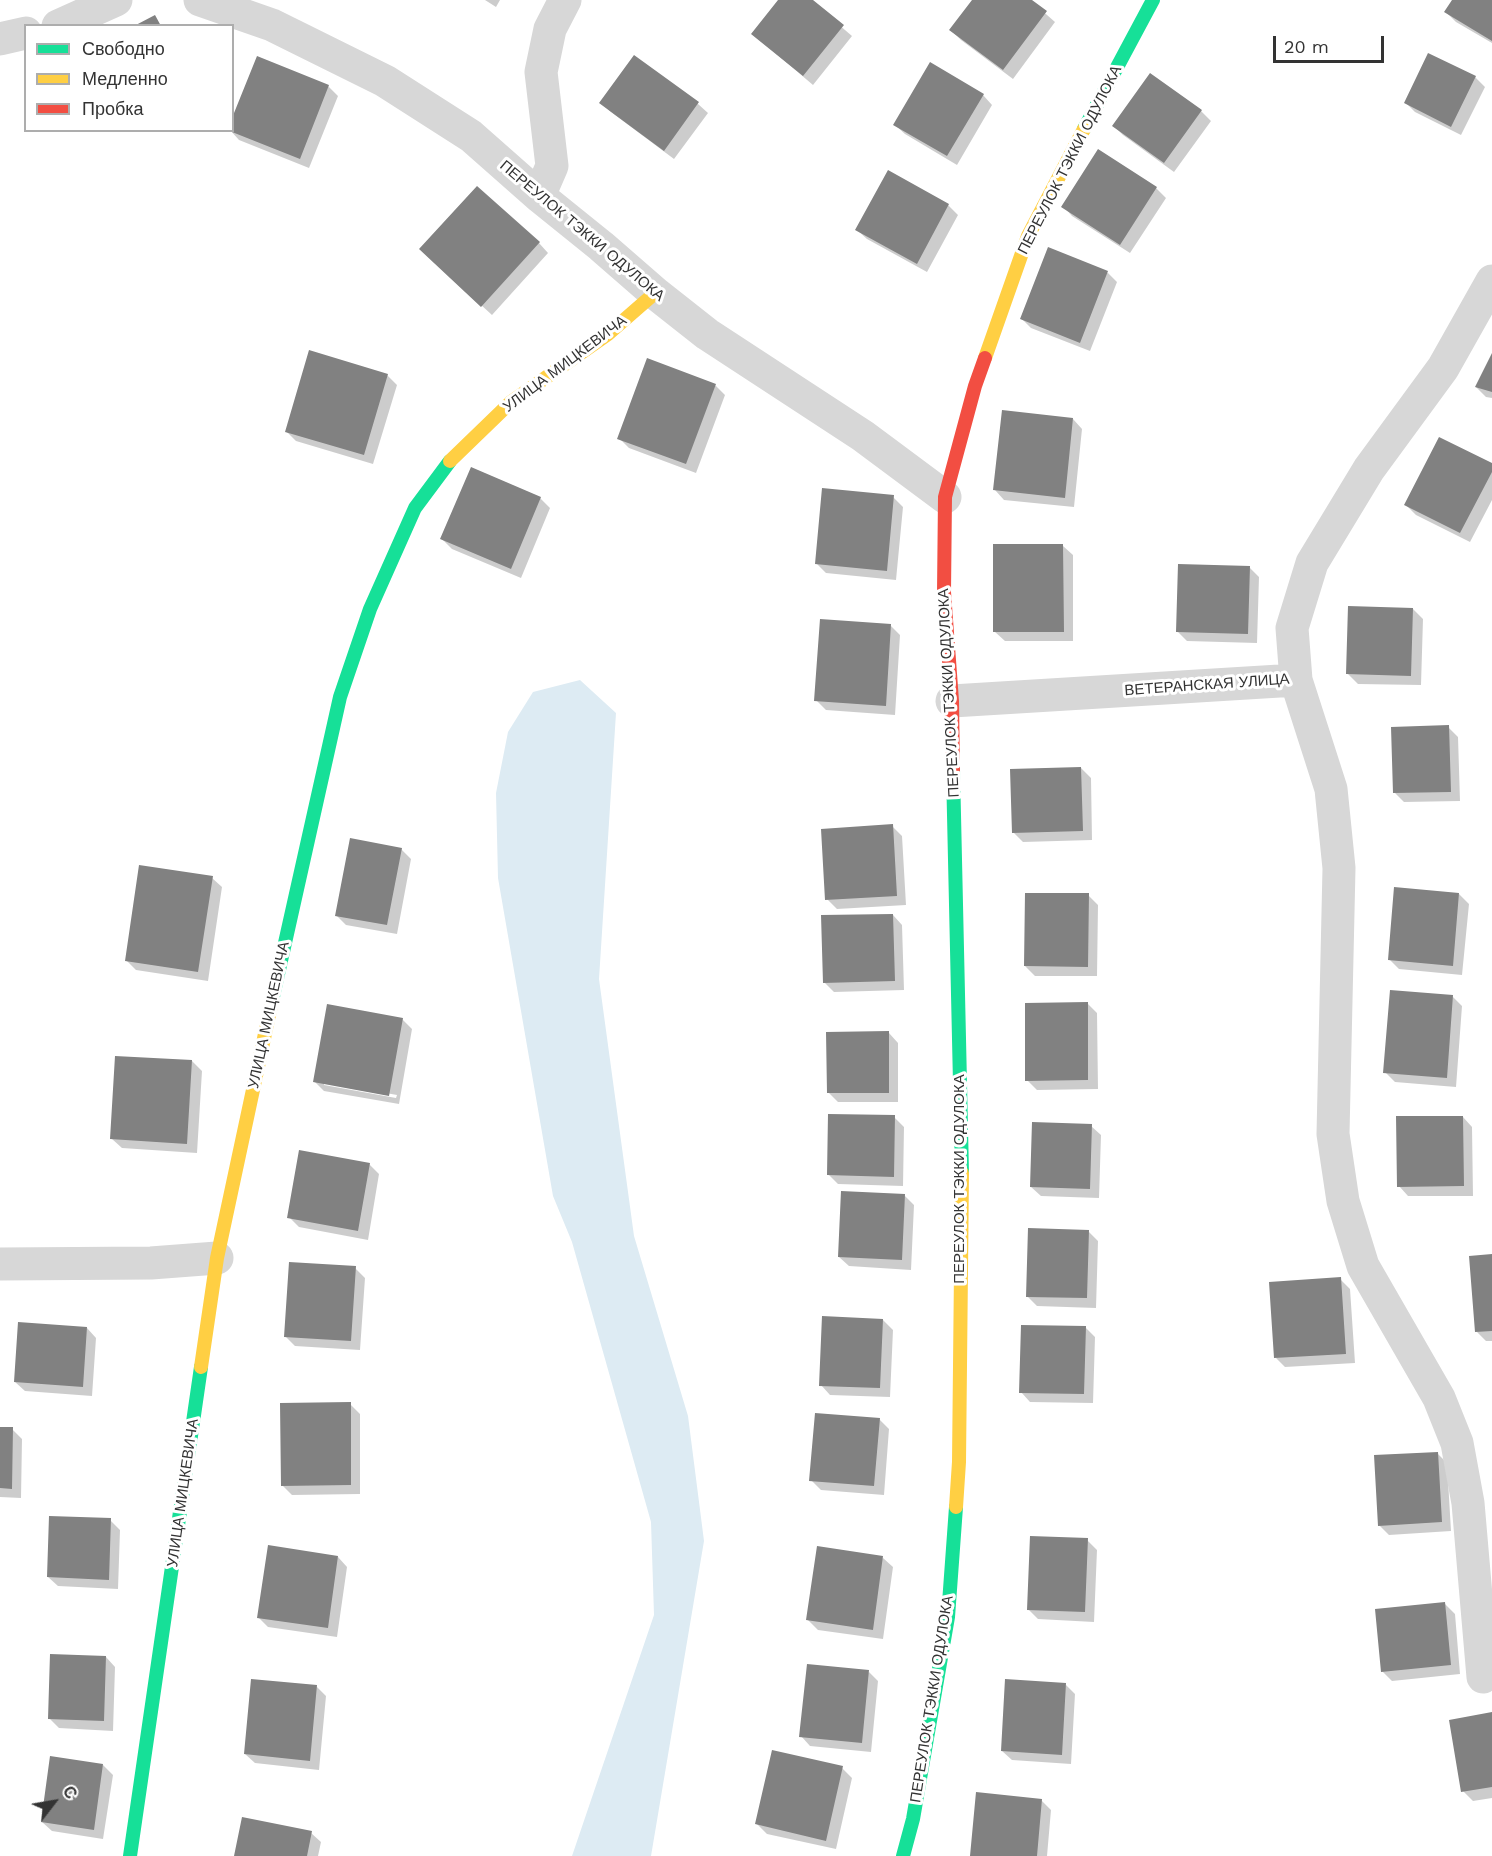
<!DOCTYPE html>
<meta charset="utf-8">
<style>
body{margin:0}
#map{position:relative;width:1492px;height:1856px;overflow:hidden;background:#fff;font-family:"Work Sans",sans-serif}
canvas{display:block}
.legend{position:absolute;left:24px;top:24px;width:210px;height:108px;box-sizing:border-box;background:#fff;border:2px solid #adadad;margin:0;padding:8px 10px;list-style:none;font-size:18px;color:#333}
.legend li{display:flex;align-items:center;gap:12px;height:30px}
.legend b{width:30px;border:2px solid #adadad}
.north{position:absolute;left:24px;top:1772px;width:60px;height:60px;-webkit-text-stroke:4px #fff;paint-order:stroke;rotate:59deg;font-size:16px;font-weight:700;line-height:24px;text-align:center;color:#333}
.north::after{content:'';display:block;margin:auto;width:21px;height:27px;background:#333;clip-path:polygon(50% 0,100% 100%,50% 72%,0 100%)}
.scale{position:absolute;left:1273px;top:36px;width:111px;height:27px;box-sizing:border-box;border:3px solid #333;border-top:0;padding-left:8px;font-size:18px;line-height:21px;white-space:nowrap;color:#333;-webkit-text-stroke:4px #fff;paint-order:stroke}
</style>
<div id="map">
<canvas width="1492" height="1856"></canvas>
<ul class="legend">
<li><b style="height:8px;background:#16e098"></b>Свободно</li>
<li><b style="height:8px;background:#ffcf43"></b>Медленно</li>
<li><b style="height:8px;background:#f24e42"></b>Пробка</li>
</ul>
<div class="north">С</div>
<div class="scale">20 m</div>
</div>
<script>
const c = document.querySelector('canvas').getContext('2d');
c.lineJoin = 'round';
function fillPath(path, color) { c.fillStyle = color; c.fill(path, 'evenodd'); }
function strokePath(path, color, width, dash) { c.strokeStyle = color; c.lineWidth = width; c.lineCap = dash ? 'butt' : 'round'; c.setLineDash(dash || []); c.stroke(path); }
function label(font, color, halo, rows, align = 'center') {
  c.font = font + ' "Work Sans",sans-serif'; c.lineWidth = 6; c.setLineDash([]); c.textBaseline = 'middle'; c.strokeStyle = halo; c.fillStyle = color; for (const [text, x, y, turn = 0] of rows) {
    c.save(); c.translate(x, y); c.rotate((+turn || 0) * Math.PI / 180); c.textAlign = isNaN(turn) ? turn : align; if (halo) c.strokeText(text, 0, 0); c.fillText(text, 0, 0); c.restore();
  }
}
fillPath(new Path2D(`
 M580,680L616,713L599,979L634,1236L688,1416L704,1541L651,1856H572L654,1615L651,1522L572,1242L553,1196L498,878L496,793L508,732L533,692Z`), '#ddebf3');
fillPath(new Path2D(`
 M485,0H500L496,7Z
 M780,0H810L852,36L813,85L753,34Z
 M974,0H1030L1055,22L1013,79L961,40L951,30Z
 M1453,0H1492V43L1456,22L1446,12Z
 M634,57L698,104L708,113L674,159L611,112L601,103Z
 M1475,77L1485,87L1461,135L1415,112L1406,103Z
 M328,86L338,96L309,168L239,140L230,130Z
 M983,95L992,105L957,165L905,134L895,125Z
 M1201,111L1211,121L1174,172L1123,135L1114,126Z
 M1156,188L1166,198L1130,253L1072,216L1063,206Z
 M948,205L958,215L927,272L867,239L857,230Z
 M539,243L548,253L492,315L431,259Z
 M1049,249L1108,273L1117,282L1090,351L1031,328L1021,318Z
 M1492,356V398L1486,397L1476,387Z
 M648,360L716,386L725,395L696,473L629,448L619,438Z
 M387,375L397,385L373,464L296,441L286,431Z
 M1073,419L1082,429L1074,507L1004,500L995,490Z
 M1492,465V500L1470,542L1416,515L1406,505Z
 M893,497L903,507L896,580L826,573L817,564Z
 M540,498L550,508L521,578L452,549L442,539Z
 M1063,546L1073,555V641H1005L995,632Z
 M1250,568L1259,577L1257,643L1187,641L1178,632Z
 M1413,609L1423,619L1421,685L1358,684L1348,674Z
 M890,625L900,635L895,715L826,710L816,700Z
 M1448,727L1458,737L1460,801L1404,802L1395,793Z
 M1081,768L1091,778L1092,840L1023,842L1013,832Z
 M892,826L902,836L906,905L837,909L827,899Z
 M401,849L411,859L397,934L346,925L336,915Z
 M212,878L222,887L208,981L136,970L126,960Z
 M1459,894L1469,904L1462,975L1399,969L1389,959Z
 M1088,895L1098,905L1097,976H1035L1025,966Z
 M893,915L902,925L904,990L834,992L824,982Z
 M1452,996L1462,1006L1456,1087L1395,1082L1385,1072Z
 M1088,1004L1097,1013L1098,1089L1037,1090L1027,1080Z
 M402,1019L412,1029L399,1104L324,1091L315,1082ZM324,1082L397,1095L396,1098L324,1085Z
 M889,1033L898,1043V1102H838L828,1092Z
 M192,1061L202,1071L197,1153L122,1148L112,1139Z
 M894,1117L904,1127L903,1186L838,1184L828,1174Z
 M1463,1117L1472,1127L1473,1196H1408L1399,1186Z
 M1091,1126L1101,1135L1099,1198L1041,1196L1031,1187Z
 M369,1164L379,1174L368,1240L299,1227L289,1217Z
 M904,1195L914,1205L911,1270L849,1266L839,1257Z
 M1089,1232L1098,1241L1096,1308L1037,1306L1027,1296Z
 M1492,1256V1341H1486L1477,1332Z
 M355,1268L365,1278L360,1350L295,1346L285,1336Z
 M1340,1279L1350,1289L1355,1363L1285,1367L1276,1358Z
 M883,1320L893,1330L890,1397L830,1395L821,1385Z
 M1085,1327L1095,1337L1093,1403L1030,1402L1021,1392Z
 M87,1328L96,1338L92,1396L25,1391L15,1382Z
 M350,1404L360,1414V1494L292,1495L282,1485Z
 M879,1419L889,1429L884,1495L821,1490L811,1480Z
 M0,1428L12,1429L22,1439L21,1498L0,1497Z
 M1437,1453L1447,1463L1451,1531L1389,1535L1379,1525Z
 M110,1520L120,1530L118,1589L58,1586L48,1577Z
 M1087,1540L1097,1550L1094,1622L1038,1619L1028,1609Z
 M338,1557L347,1567L337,1637L268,1627L258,1617Z
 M883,1558L893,1567L883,1639L818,1630L808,1620Z
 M1445,1604L1455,1614L1460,1674L1392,1681L1382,1671Z
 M106,1657L115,1667L113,1731L59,1728L49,1718Z
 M869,1672L878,1681L871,1752L810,1746L801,1736Z
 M1066,1685L1075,1694L1071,1764L1012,1760L1002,1751Z
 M316,1686L326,1696L319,1770L255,1763L245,1754Z
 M1492,1714V1798L1473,1801L1463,1791Z
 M103,1765L113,1775L103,1839L52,1831L42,1822Z
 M842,1768L852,1778L836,1849L767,1834L757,1824Z
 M1041,1800L1051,1810L1047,1856H971Z
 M311,1833L321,1842L318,1856H236Z`), '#0003');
fillPath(new Path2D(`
 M778,0H813L844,25L803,76L751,34Z
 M972,0H1032L1047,11L1003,70L949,30Z
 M1452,0H1492V41L1444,12Z
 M155,15L161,26H134Z
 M1428,53L1476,76L1451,127L1404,103Z
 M634,55L699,102L664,151L599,103Z
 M257,56L329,85L300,159L232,132V118Z
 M930,62L984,94L947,156L893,125Z
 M1150,73L1202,110L1164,163L1112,126Z
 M1098,149L1157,187L1120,245L1061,207Z
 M888,170L949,204L917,264L855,230Z
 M477,186L540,242L481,307L419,249Z
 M1048,247L1108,271L1080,343L1020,319Z
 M309,350L388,374L364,455L285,432Z
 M1492,353V392L1475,387Z
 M647,358L716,384L686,464L617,439Z
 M1002,410L1073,418L1065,498L993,490Z
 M1439,437L1492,463V472L1460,533L1404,505Z
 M471,467L541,497L511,569L440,539Z
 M822,488L894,495L887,571L815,564Z
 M993,544H1063L1064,632H993Z
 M1178,564L1250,566L1248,634L1176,632Z
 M1348,606L1413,608L1411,676L1346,674Z
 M820,619L891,624L886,706L814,701Z
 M1449,725L1451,792L1393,793L1391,727Z
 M1081,767L1083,831L1012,833L1010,769Z
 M893,824L897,896L825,900L821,829Z
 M350,838L402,848L387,925L335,916Z
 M139,865L213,876L198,972L125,961Z
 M1394,887L1459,893L1453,966L1388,960Z
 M1025,893H1089L1088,967L1024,966Z
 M893,914L895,981L823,983L821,915Z
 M1390,990L1453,995L1447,1078L1383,1073Z
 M1088,1002V1080L1025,1081V1003Z
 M327,1004L403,1018L389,1096L313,1082Z
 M889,1031V1093H827L826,1032Z
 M115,1056L192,1060L187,1144L110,1139Z
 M828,1114L895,1115L894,1177L827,1175Z
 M1396,1116H1463L1464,1186L1397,1187Z
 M1032,1122L1092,1124L1090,1189L1030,1187Z
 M299,1150L370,1163L358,1231L287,1218Z
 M841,1191L905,1194L902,1260L838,1257Z
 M1028,1228L1089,1230L1087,1298L1026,1297Z
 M1492,1254V1331L1475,1332L1469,1256Z
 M289,1262L356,1266L351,1341L284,1337Z
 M1341,1277L1346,1354L1274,1358L1269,1282Z
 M822,1316L883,1319L880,1388L819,1386Z
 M18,1322L87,1327L83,1387L14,1382Z
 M1021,1325L1086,1326L1084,1394L1019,1393Z
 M351,1402V1485L281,1486L280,1403Z
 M815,1413L880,1418L874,1486L809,1481Z
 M0,1427H13L12,1489L0,1488Z
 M1438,1452L1442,1522L1378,1526L1374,1455Z
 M49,1516L111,1518L109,1580L47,1577Z
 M1030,1536L1088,1538L1085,1612L1027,1610Z
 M268,1545L338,1556L328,1628L257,1618Z
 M817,1546L883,1556L873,1630L806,1620Z
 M1445,1602L1451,1665L1381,1672L1375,1609Z
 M50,1654L106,1656L104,1721L48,1719Z
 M807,1664L869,1670L862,1743L799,1737Z
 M251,1679L317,1685L310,1761L244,1754Z
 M1005,1679L1066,1683L1062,1755L1001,1751Z
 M1492,1712V1787L1461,1792L1449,1720Z
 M772,1750L843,1766L826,1841L755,1824Z
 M50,1756L103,1764L94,1830L41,1822Z
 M976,1792L1042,1799L1037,1856H970Z
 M242,1817L312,1831L307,1856H234Z`), '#818181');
strokePath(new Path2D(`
 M200,0L272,25L385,81L471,136L539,196L601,246L655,293L707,334L863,436L945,497
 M58,26L116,0
 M0,39L26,33
 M539,196L552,166L541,72L550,29L565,0
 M1296,680L1331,789L1339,868L1333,1134L1343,1201L1363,1266L1439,1398L1457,1443L1468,1503L1483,1677
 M952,701L1296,680L1292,628L1312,563L1369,469L1443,368L1492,281
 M0,1264L151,1263L217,1258`), '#d7d7d7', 33);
strokePath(new Path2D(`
 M1084,129L1153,0
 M953,770L962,1173
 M272,1001L340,697L370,609L415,508L450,461
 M130,1856L201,1367
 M903,1856L913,1819L948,1617L956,1507`), '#16e098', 14);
strokePath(new Path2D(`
 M985,358L1028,236L1084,129
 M450,461L511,402L608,334L655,293
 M201,1367L217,1258L272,1001
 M956,1507L959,1462L962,1173`), '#ffcf43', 14);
strokePath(new Path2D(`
 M953,770L952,701L944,592L945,497L975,386L985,358`), '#f24e42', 14);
label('15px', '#333', '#fff', [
 ["ПЕРЕУЛОК ТЭККИ ОДУЛОКА",1070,160,-63],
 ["ПЕРЕУЛОК ТЭККИ ОДУЛОКА",582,231,40],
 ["УЛИЦА МИЦКЕВИЧА",565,364,-37],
 ["ВЕТЕРАНСКАЯ УЛИЦА",1207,685,-4],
 ["ПЕРЕУЛОК ТЭККИ ОДУЛОКА",949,693,-93],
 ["УЛИЦА МИЦКЕВИЧА",269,1015,-78],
 ["ПЕРЕУЛОК ТЭККИ ОДУЛОКА",960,1179,-90],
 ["УЛИЦА МИЦКЕВИЧА",183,1493,-82],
 ["ПЕРЕУЛОК ТЭККИ ОДУЛОКА",932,1699,-81]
]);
</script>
